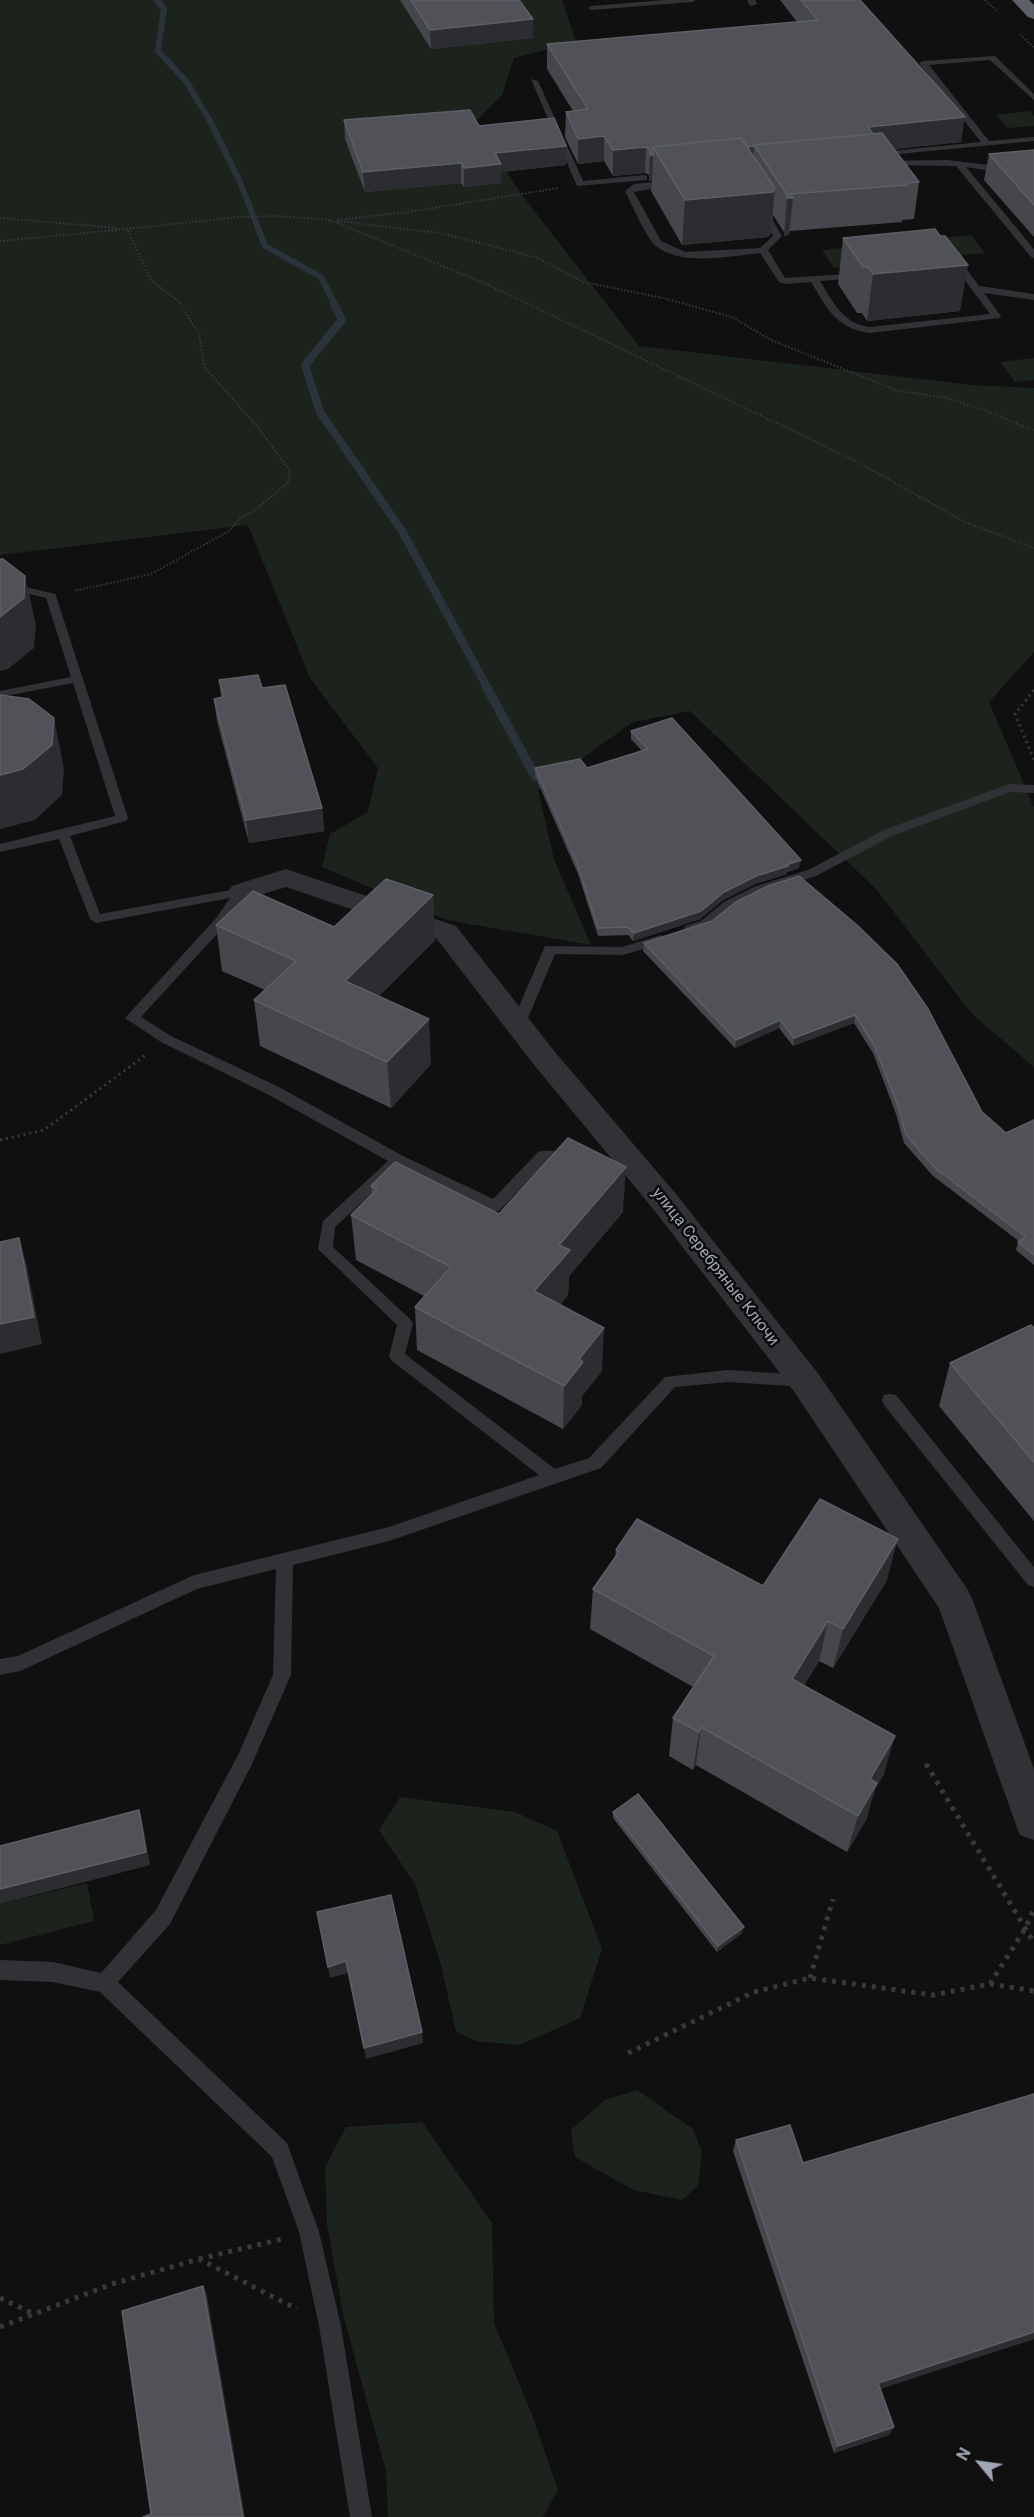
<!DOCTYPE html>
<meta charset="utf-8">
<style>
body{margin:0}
#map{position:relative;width:1034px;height:2517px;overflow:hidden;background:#101011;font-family:Roboto,sans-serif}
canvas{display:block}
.north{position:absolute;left:950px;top:2433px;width:60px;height:60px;-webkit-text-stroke:4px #0b0b0c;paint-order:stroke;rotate:299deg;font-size:16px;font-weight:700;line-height:24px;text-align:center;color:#a1a7b1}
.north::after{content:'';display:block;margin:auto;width:21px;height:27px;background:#a1a7b1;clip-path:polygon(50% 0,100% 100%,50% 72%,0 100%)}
</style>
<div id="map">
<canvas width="1034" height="2517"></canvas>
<div class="north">N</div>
</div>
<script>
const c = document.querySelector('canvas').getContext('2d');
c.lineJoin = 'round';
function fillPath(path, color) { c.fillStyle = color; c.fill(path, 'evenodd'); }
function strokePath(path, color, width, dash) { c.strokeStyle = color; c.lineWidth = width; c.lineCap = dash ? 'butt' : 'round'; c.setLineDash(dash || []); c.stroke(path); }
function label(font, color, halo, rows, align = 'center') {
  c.font = font + ' Roboto,sans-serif'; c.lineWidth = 5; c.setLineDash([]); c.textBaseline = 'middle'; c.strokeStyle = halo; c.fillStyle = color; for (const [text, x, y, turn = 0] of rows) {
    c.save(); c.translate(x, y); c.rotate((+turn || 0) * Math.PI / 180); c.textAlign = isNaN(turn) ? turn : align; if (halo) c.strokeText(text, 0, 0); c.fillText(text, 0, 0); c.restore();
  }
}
fillPath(new Path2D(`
 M0,0H562L576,42L514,58L502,95L474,123L522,195L639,346L972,385L1034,388V652L989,702L1034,808V1067L971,1013L877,890L690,711L633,722L538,790L554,859L591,945L447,920L322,867L330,834L368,812L378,768L310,678L248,525L0,555Z
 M1030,111L1034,116V126L1008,128L996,115Z
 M971,235L985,253L834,268L822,250Z
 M1034,358V380L1015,382L1000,362Z
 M400,1797L515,1812L557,1831L602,1949L580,2018L520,2045L475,2041L456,2031L441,1965L415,1884L379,1830Z
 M87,1883L94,1921L0,1945V1904Z
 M637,2090L693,2129L702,2152L698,2186L682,2200L633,2190L575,2157L571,2130L605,2100Z
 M422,2122L492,2223L494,2323L531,2412L558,2490L543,2517H388L386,2471L344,2318L327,2224L325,2167L346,2127Z`), '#1c231d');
strokePath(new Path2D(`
 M157,0L164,9L158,51L186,81L210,121L240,182L265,246L321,277L335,305`), '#2a3339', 6);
strokePath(new Path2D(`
 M334,304L342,320L305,365L320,412L402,531L487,687`), '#2a3339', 8);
strokePath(new Path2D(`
 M486,686L535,776`), '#2a3339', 9);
strokePath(new Path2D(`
 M985,0L998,12
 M1020,34L1034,48
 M0,218L118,228
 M330,220L484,283L854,460L965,522L1034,548
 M338,220L408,212L559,188
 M337,221L440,233L538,258L583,282L663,298L732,317L771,340L898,391L943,397L987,411L1034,431
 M126,229L239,217L277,216L330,220
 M0,241L127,229L151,280L179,302L199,334L205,368L257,426L290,471L288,483L253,512L241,517L229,531L151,574L74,591`), '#37393d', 2, [1.5, 2]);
strokePath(new Path2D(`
 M1034,690L1015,714L1034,760
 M0,1140L44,1130L147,1054`), '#37393d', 3, [2, 4]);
strokePath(new Path2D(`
 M926,1764L927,1766`), '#37393d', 4, [3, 4.5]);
strokePath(new Path2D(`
 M926,1764L1034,1943
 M810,1978L833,1899
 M990,1984L1025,1929L1034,1909
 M628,2053L754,1992L810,1978L933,1995L990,1984L1034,1991
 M199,2259L282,2239
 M0,2298L36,2315
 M0,2327L112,2284L199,2259L297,2309`), '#37393d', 5, [4, 6]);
fillPath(new Path2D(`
 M664,0H696L692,2L592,10L588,8L592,6Z
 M747,0H755L757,4L750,6Z
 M995,56L1034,94V100L990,60L929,65L989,141L1034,137V141L888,155L887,153L891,151L981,142L919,63L923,61Z
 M531,79L538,81L583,181L644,175L647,176V180L577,186Z
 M947,160L1006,167L1034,165V171L1006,173L966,167L1034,249V258L1031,257L956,166L885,165L881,163L885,161Z
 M670,180L674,183L673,185L634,192L661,241L685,252L760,248L773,236L757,208L764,206L782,236L768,250L785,278L861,273L863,275L858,278L820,281C833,302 843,324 870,327L990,314L956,268L948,267V263H962L979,286L1034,294V300L984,293L1001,316L999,318L870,333C835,328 828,309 811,282L786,284L779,282L760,253C731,256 679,267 655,245C646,237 631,203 625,191L634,184Z
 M0,581L55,594L56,596L128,818L126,821L70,836L100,914L241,888L247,892L227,923L141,1017L171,1036L279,1087L403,1156L493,1199L538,1152C548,1149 571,1152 577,1160L570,1165L546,1162L500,1210L495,1212L400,1167L335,1227L333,1247L410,1319L413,1323L405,1354L555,1469L589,1458L665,1377L728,1370L805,1375L811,1377L813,1381L811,1385L805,1387L728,1382L675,1387L601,1468L389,1541L293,1565L291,1675L251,1766L170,1924L118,1982L287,2143L319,2232L341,2326L372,2517H350L319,2326L299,2232L272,2157L100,1992L53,1982L0,1980V1960L53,1962L101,1973L156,1910L238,1755L273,1675L276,1569L197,1589L20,1671L0,1675V1659L18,1656L194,1575L389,1527L539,1475L391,1360L389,1356L397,1325L318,1249L323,1221L388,1161L269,1095L161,1042L125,1018L217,917L230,898L96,923L90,919L59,839L0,852V844L115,816L73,683L0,697V691L71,677L46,598L0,587Z
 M1009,784L1034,785V793L1010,792L892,836L816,876L766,892L734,908L711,927L690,933L684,929L685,926L701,921L724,902L756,886L808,870L884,830Z
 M661,935L668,939L666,942L623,955L555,954L525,1025L518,1030L513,1028L511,1025L545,946L622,947Z
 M890,1394L896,1395L1034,1567V1587L1028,1585L884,1405L882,1400L884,1395Z`), '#313236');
fillPath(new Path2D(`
 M286,869L456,926L555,1052L676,1194L817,1372L968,1590L973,1601L1034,1769V1840L1020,1835L1015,1822L939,1608L793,1390L654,1210L535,1066L436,938L286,887L241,901L232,898L228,892L232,886Z`), '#313236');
fillPath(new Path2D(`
 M1012,0H1029L1034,5V19L1028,17Z`), '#5d6066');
fillPath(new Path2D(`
 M400,0H519L533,19V38L431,49Z
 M780,0H860L961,142L894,149L919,182L914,219L902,220V222L790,231L789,235L784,236V232L773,215L771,233L768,237L682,245L651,191L652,181H649V175L645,173L613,176L604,161L578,164L565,137L566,112L573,111L547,69V44L797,22Z
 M344,120L479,126L566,146V165L501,172V183L464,187L461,183L365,192L345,139Z
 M1034,150V237L984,180L989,154Z
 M843,238L960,311L867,321L862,313H857L838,284Z
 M219,680L262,688L322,808L324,831L249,843L217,721L214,699L221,697Z
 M631,731L799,868L787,872V874L755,884L723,900L700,919L633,941L628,935L598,936L578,874L535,776V768H587L642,751L631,739Z
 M433,895L435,940L379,996L431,1064L391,1108L260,1046L254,1000L265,990L222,971L216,925L334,927Z
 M736,902L1006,1133L1034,1120V1265L1016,1250L1018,1242H1020L933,1176L904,1143L896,1114L873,1053L854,1023L793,1046L779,1028L735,1048L643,951L644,943L712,921Z
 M371,1186L499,1214L623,1212L569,1276L568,1295L560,1305L602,1371L582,1396V1405L563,1429L417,1350L415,1307L424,1296L356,1260L351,1215L372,1194Z
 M1034,1328V1521L939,1406L950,1363Z
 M616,1550L763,1586L887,1580L833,1668L819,1661L804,1685L884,1774L875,1789L866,1820L847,1852L696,1765L693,1770L669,1756L673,1718L693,1687L590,1629L593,1589L615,1557Z
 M613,1812L742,1933L717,1952L613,1818Z
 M736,2140L803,2163L1034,2339L880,2388L894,2427L889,2435L834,2453L733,2151Z`), '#46474c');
fillPath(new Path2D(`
 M533,19V38L431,49L430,30Z
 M965,117L961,142L872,151L868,127Z
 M604,136V161L578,164V139Z
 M566,146V165L501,172V183L464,187V168L495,153Z
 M646,147L645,173L613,176V150Z
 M746,147H754L752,172Z
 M650,155H653L652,181H649Z
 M461,163V183L365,192L363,172Z
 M775,188L771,233L768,237L682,245L685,200Z
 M787,198H793L789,235L784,236Z
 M968,265L960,311L867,321L873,274Z
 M25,576L36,625L34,648L8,669L0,671V617Z
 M54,718L64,769L62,795L35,820L0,829V775Z
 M322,808L324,831L249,843L246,820Z
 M801,860L799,868L787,872V874L755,884L723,900L700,919L633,941L634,933L724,892L756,876Z
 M433,895L435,940L349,1026L345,981Z
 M855,1015L854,1023L793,1046L794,1038Z
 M429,1019L431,1064L391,1108L387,1062Z
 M780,1020L779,1028L735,1048L736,1040Z
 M626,1167L623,1212L569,1276L568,1295L534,1335V1291L559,1245Z
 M19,1238L27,1266L42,1344L0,1354V1324Z
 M604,1328L602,1371L582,1396V1405L563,1429L564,1386L579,1359Z
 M898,1539L887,1580L833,1668L843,1629Z
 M828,1621L819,1661L784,1718L792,1679Z
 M701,1727L696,1765L693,1770L699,1732Z
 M895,1736L884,1774L875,1789L866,1820L847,1852L858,1816L870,1779Z
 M139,1810L143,1824L150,1865L0,1904V1889Z
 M744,1927L742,1933L717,1952L718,1946Z
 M346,1961L348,1973L330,1978L328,1967Z
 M422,2032L423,2043L366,2059L364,2048Z
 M203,2286L207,2295L245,2517H243Z
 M1034,2332V2339L874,2391L878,2383Z
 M894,2427L889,2435L834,2453L838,2446Z`), '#2c2d30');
const building = new Path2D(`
 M411,0H519L533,19L430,30Z
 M801,0H860L965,117L868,127L873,134L754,145L755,146L748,147L741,138L653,147V155H650V149L646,147L613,150L604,136L578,139L566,112L588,109L547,44L818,20Z
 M470,110L479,126L554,118L566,146L495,153L501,164L464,168L461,163L363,172L344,120Z
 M882,133L919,182L906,183L907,185L790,194L793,198H787V195L754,145Z
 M741,138L775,188L773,192L685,200L653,147Z
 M1034,150V205L989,154Z
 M935,229L940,236H945L968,265L873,274L868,267H863L843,238Z
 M0,559H3L25,576L24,598L0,617Z
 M258,675L262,688L285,685L322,808L246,820L214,699L224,697L219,680Z
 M0,695L29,699L54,718L52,745L23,769L0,775Z
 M672,718L801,860L786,865L788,866L756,876L724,892L701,911L634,933L628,927L598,928L578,866L535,768L580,759L587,768L648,749L631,731Z
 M799,876L858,926L897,964L928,1009L982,1112L1006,1133L1034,1120V1255L1018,1242L1026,1237L935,1168L906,1135L898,1106L874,1045L855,1015L794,1038L780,1020L736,1040L644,943L712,921L736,902L768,886Z
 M386,879L433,895L345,981L429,1019L387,1062L254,1000L296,961L216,925L253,891L334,927Z
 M568,1138L626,1167L559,1245L570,1250L534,1291L604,1328L579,1359L583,1362L564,1386L415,1307L451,1267L351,1215L377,1189L371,1186L395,1162L499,1214Z
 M19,1238L34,1317L0,1324V1242Z
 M1031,1325L1034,1328V1462L950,1363Z
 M820,1499L898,1539L843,1629L828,1621L792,1679L895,1736L870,1779L877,1783L858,1816L701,1727L699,1732L673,1718L714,1656L593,1589L619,1552L616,1550L637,1519L763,1586Z
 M638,1794L744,1927L718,1946L613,1812Z
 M139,1810L146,1852L0,1889V1846Z
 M391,1895L422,2032L364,2048L346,1961L328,1967L317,1912Z
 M1034,2094V2332L878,2383L894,2427L838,2446L736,2140L790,2125L803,2163Z
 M203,2286L243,2517H143L151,2514L122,2311Z`);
fillPath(building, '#505257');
strokePath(building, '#5c5f65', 1.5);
label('16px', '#a1a7b1', '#0b0b0c', [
 ["улица Серебряные Ключи",715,1267,52]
]);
</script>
